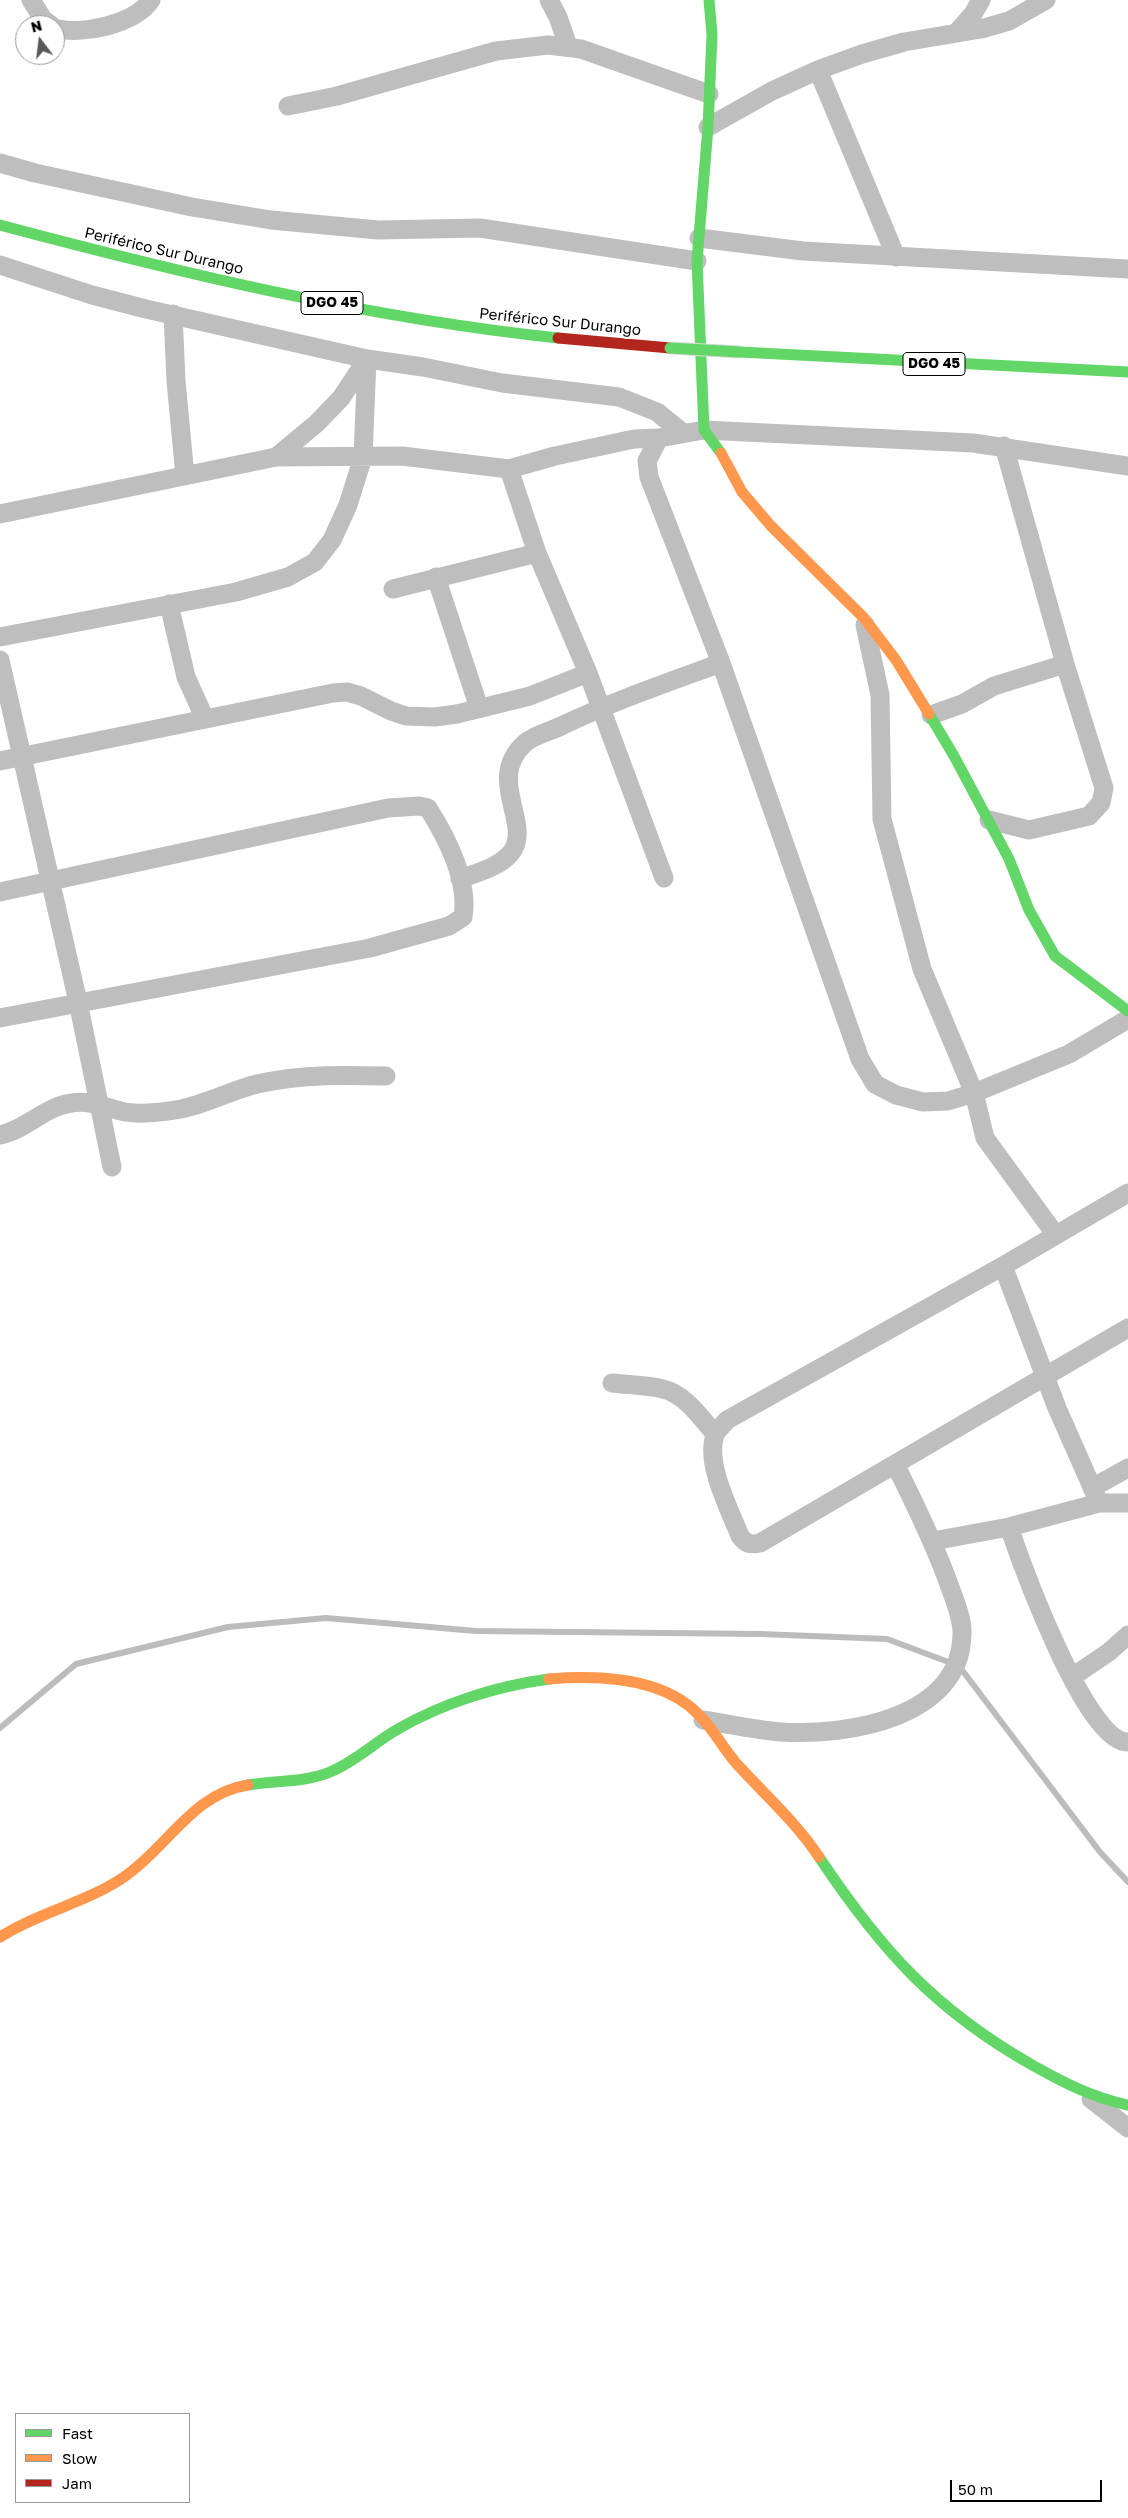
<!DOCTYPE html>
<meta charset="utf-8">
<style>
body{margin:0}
#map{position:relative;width:1128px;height:2518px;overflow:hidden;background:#fff;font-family:"Golos Text",sans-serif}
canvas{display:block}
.legend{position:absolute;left:15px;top:2413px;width:175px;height:90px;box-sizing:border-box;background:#fff;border:1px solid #999;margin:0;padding:6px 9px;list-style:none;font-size:15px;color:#000}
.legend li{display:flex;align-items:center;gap:10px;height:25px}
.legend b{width:25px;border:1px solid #999}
.north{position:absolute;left:15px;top:15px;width:50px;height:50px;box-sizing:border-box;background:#fff;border:1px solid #999;border-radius:50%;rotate:345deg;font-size:14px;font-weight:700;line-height:20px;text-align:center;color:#000}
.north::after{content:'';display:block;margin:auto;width:18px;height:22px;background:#595959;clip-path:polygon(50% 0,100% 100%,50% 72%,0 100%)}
.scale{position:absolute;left:950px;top:2480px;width:152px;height:22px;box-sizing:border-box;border:2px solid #000;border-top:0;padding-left:6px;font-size:15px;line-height:18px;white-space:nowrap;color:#000;-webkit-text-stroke:4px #fff;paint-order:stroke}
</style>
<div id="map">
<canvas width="1128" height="2518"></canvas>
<ul class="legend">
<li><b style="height:6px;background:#63d668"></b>Fast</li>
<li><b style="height:6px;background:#ff974d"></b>Slow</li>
<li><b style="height:6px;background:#b3261e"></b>Jam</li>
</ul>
<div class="north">N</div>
<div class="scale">50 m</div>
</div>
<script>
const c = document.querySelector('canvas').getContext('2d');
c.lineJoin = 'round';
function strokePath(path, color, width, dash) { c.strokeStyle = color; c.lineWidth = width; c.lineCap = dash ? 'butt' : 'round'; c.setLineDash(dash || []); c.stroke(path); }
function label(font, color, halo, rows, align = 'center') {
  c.font = font + ' "Golos Text",sans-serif'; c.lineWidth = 4; c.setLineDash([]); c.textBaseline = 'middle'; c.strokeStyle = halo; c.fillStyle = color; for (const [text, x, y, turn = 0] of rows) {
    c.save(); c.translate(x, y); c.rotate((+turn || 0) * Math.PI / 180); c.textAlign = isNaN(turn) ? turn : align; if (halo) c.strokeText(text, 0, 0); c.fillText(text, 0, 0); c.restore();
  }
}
strokePath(new Path2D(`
 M0,1728L76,1664L228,1627L326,1618L476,1631L761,1634L887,1639L959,1666L1100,1852L1128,1882`), '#bcbcbc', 6);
strokePath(new Path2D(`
 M31,0L43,19L51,25
 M549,0L558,17L568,46
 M55,28C81,36 135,24 151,0
 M956,33L973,14L981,0
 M818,70L896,257
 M288,106L337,96L496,51L548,45L581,49L709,94
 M708,127L772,91L818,70L862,54L904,42L981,29L1009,21L1046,0
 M0,163L35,173L192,207L271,220L378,230L480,228L697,261
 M699,238L803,251L1128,269
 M0,265L92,295L146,309L367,359L423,367L502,383L619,397L657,412L683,433
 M173,314L176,381L185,476
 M659,438L647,461L649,477L721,663L860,1059L875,1084L896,1095L923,1102L948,1101L974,1093L1069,1054L1128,1019
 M276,457L317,423L341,398L367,359
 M509,469L537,553L588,673L664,878
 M0,514L276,457L402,456L509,469L555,456L634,439L659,438L704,430L973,443L1128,466
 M436,577L479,708
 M393,589L537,553
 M169,604L186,677L205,719
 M865,625L880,695L882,819L922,969L974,1093L985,1138L1055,1234
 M0,637L236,592L288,577L315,562L332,540L348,505L363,457L367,359
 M0,660L78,1002L112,1167
 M931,715L962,704L994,686L1065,664
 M0,761L333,693L347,692L361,696L391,711L406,716L435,717L457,714L530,696L588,673
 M989,820L1029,830L1089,816L1101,803L1104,788L1065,664L1004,446
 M460,879C476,873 499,867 510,854C535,825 484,780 525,743C533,736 548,732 559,727C611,702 666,683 721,663
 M0,892L388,808L419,806L428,808C447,838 469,881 463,917L449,926L370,948L0,1018
 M0,1135C26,1130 45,1106 72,1103C90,1100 107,1108 125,1112C142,1115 164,1112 181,1109C207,1104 232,1090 257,1084C300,1074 342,1075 386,1076
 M1128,1193L1003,1266L727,1420C723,1425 717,1430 715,1435C705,1464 730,1510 740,1536C746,1544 750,1545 760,1543L1128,1328
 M1003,1266L1057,1408L1099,1503
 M612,1383C629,1385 647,1385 663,1389C685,1394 701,1418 715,1434
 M1092,1488L1128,1468
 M1009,1527C1022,1565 1086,1743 1128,1742
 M933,1541L1009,1527L1099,1503H1128
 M1072,1677L1109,1652L1128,1635
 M703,1720C729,1724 756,1730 782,1732C848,1736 960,1718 962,1635C963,1620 955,1601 950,1587C935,1545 916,1506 896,1466
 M1091,2099L1128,2128`), '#bebebe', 19);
strokePath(new Path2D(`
 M709,0L712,35L708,127L697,261L704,430L721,453
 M0,225C184,274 369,318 558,338
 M740,352L1128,372
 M929,714L954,756L1009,859L1029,910L1055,956L1128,1011
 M248,1785C275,1780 304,1783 330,1772C355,1762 375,1742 398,1729C443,1703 497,1686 549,1679
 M819,1857C881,1950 936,2011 1034,2066C1064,2083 1094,2098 1128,2105`), '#63d668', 11);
strokePath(new Path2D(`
 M721,453L742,492L771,526L864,618L896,660L929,714
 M549,1679C598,1675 663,1677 699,1715C714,1730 723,1748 736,1763C765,1795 796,1822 819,1857
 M0,1937C39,1912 86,1903 124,1877C167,1848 193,1793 248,1785`), '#ff974d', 11);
strokePath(new Path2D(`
 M558,338L670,348`), '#b3261e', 11);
const fastBridge = new Path2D(`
 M670,348L740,352`);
strokePath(fastBridge, '#dbdbdb', 13, []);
strokePath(fastBridge, '#63d668', 11);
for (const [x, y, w] of [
 [332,303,62],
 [934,364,62]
]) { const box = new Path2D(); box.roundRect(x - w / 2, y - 11.5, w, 23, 4); c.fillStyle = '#fff'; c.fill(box); strokePath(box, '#000', 1); }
label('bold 14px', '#000', null, [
 ["DGO 45",332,303],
 ["DGO 45",934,364]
]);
label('15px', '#000', '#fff', [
 ["Periférico Sur Durango",164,251,13],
 ["Periférico Sur Durango",560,322,6]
]);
</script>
